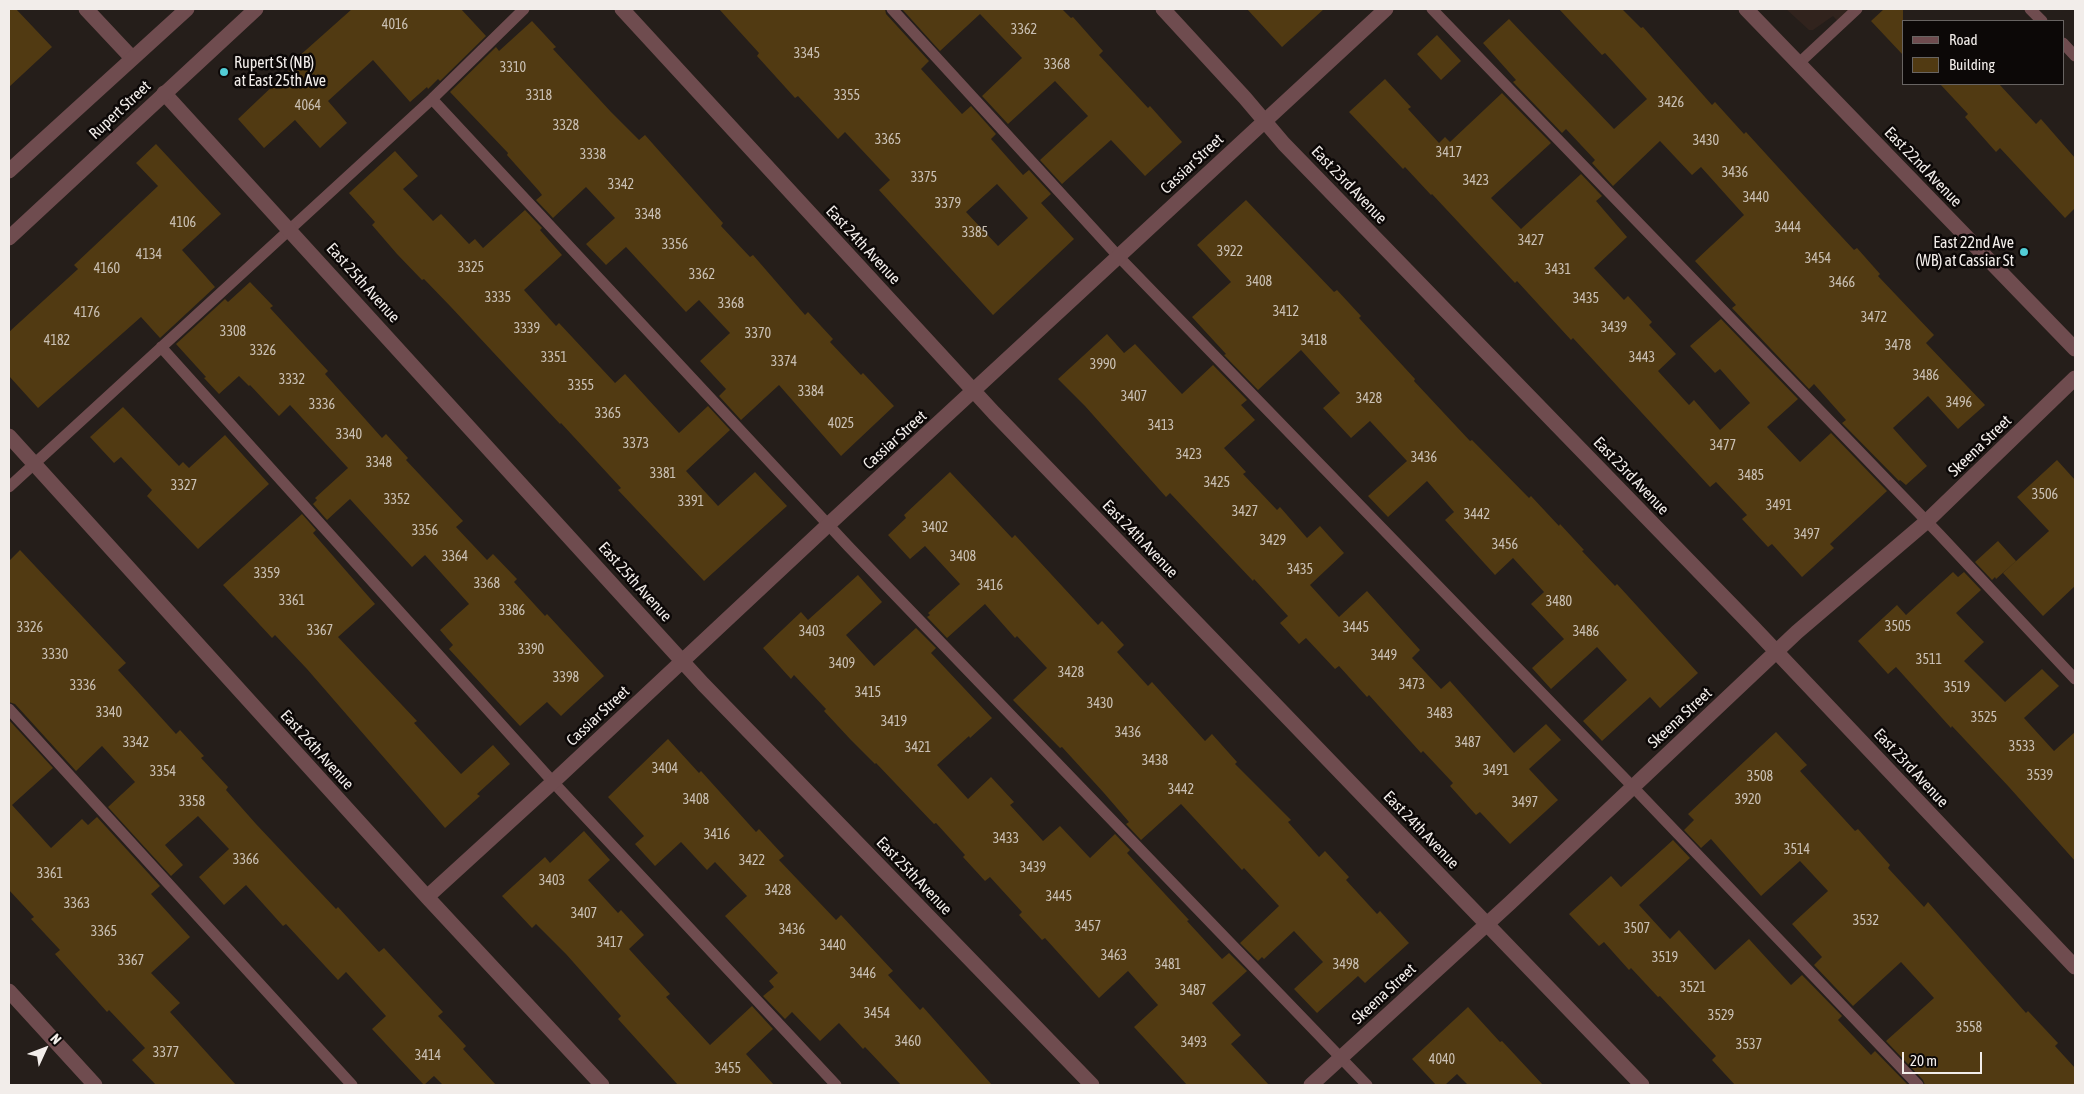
<!DOCTYPE html>
<style>
body{margin:0}
#map{position:relative;width:2084px;height:1094px;overflow:hidden;background:#251e1a;font-family:"Asap Condensed",sans-serif}
canvas{display:block}
.frame{position:absolute;inset:0;border:10px solid #f2edea;pointer-events:none}
.legend{position:absolute;left:1902px;top:20px;width:162px;height:65px;box-sizing:border-box;background:#0c0807;border:1px solid #686462;margin:0;padding:6px 9px;list-style:none;font-size:15px;color:#f2edea}
.legend li{display:flex;align-items:center;gap:10px;height:25px}
.legend b{width:25px;border:1px solid #686462}
.north{position:absolute;left:20px;top:1024px;width:50px;height:50px;-webkit-text-stroke:4px #0c0807;paint-order:stroke;rotate:47deg;font-size:14px;font-weight:700;line-height:20px;text-align:center;color:#f2edea}
.north::after{content:'';display:block;margin:auto;width:18px;height:22px;background:#f2edea;clip-path:polygon(50% 0,100% 100%,50% 72%,0 100%)}
.scale{position:absolute;left:1902px;top:1052px;width:80px;height:22px;box-sizing:border-box;border:2px solid #f2edea;border-top:0;padding-left:6px;font-size:15px;line-height:18px;white-space:nowrap;color:#f2edea;-webkit-text-stroke:4px #0c0807;paint-order:stroke}
</style>
<div id="map">
<canvas width="2084" height="1094"></canvas>
<div class="frame"></div>
<ul class="legend">
<li><b style="height:6px;background:#6f4c4f"></b>Road</li>
<li><b style="height:14px;background:#513a12"></b>Building</li>
</ul>
<div class="north">N</div>
<div class="scale">20 m</div>
</div>
<script>
const c = document.querySelector('canvas').getContext('2d');
c.lineJoin = 'round';
function fillPath(path, color) { c.fillStyle = color; c.fill(path, 'evenodd'); }
function strokePath(path, color, width, dash) { c.strokeStyle = color; c.lineWidth = width; c.lineCap = dash ? 'butt' : 'round'; c.setLineDash(dash || []); c.stroke(path); }
function label(font, color, halo, rows, align = 'center') {
  c.font = font + ' "Asap Condensed",sans-serif'; c.lineWidth = 5; c.setLineDash([]); c.textBaseline = 'middle'; c.strokeStyle = halo; c.fillStyle = color; for (const [text, x, y, turn = 0] of rows) {
    c.save(); c.translate(x, y); c.rotate((+turn || 0) * Math.PI / 180); c.textAlign = isNaN(turn) ? turn : align; if (halo) c.strokeText(text, 0, 0); c.fillText(text, 0, 0); c.restore();
  }
}
fillPath(new Path2D(`
 M1786,9H1857L1840,24L1833,16L1813,30H1809Z`), '#31231d');
fillPath(new Path2D(`
 M9,9H16L52,47L9,87Z
 M352,9H461L486,36L440,81L438,79L428,89L427,87L410,102L373,60L328,101L347,123L320,148L295,120L264,148L238,119L299,61L297,58Z
 M719,9H885L886,14L929,61L921,69L962,114L971,106L996,134L991,139L1023,175L1029,170L1051,194L1041,203L1074,239L993,315L879,190L890,180L845,132L838,139L798,96L795,98L757,56L759,53ZM997,184L1028,218L998,246L966,212Z
 M902,9H1062L1071,18L1073,17L1103,51L1099,55L1148,108L1150,106L1182,142L1145,176L1111,140L1062,184L1040,160L1088,116L1055,81L1008,124L982,96L1022,58L980,14L940,51Z
 M1247,9H1324L1282,47Z
 M1559,9H1622L1641,28L1643,27L1712,105L1715,102L1744,134L1746,132L1827,221L1854,250L1857,248L1880,274L1878,276L1934,335L1926,343L1985,405L1958,429L1928,396L1893,428L1927,466L1906,485L1900,480L1899,481L1842,423L1846,420L1814,384L1809,389L1732,308L1736,305L1695,261L1744,215L1701,167L1692,175L1660,141L1613,186L1592,163L1595,160L1566,129L1562,133L1513,82L1516,80L1483,43L1509,19L1614,129L1647,99L1605,53L1602,55Z
 M1884,9H1903V55L1871,21Z
 M532,21L556,47L553,49L611,112L639,140L645,135L723,223L721,226L750,257L753,255L805,315L808,312L833,339L830,342L861,375L863,373L894,406L841,456L779,385L741,420L719,396L726,389L700,361L730,333L699,300L686,312L626,247L606,265L586,244L615,218L586,187L553,218L536,200L542,195L539,191L507,155L508,153L450,92L496,47L499,51Z
 M1437,35L1461,61L1441,80L1417,54Z
 M1385,79L1411,107L1408,109L1439,143L1445,137L1450,142L1502,93L1551,143L1491,198L1521,229L1581,174L1602,196L1596,201L1627,237L1594,268L1624,300L1628,296L1652,322L1649,325L1676,354L1658,371L1689,405L1694,400L1720,430L1750,403L1720,369L1715,373L1690,346L1721,319L1798,399L1767,427L1800,462L1831,433L1887,491L1830,544L1834,548L1802,577L1772,544L1768,547L1742,519L1747,515L1716,482L1710,487L1573,338L1571,340L1517,281L1515,283L1432,194L1431,195L1405,167L1403,169L1349,112Z
 M1940,84H1999L2036,124L2041,119L2075,158V208L2065,218L2000,148L1996,152L1965,117L1968,114Z
 M156,144L221,214L182,250L215,287L160,338L141,317L38,408L9,376V332L78,269L74,265L158,186L136,163Z
 M395,151L418,176L403,189L433,221L441,214L469,244L475,239L483,248L525,210L542,228L540,230L562,255L524,290L556,326L559,323L615,383L625,374L679,433L708,406L730,430L686,471L718,506L755,472L787,506L704,581L618,490L621,488L561,423L560,424L451,307L424,279L422,280L397,254L372,225L375,222L349,193Z
 M1246,200L1334,292L1337,290L1361,316L1359,318L1415,379L1414,381L1470,441L1472,440L1529,498L1531,496L1559,526L1560,524L1584,550L1582,551L1615,586L1617,584L1698,673L1660,708L1650,697L1602,741L1583,721L1627,680L1597,647L1551,689L1532,668L1564,639L1531,604L1544,592L1513,558L1495,575L1445,520L1454,512L1427,481L1388,517L1368,496L1407,461L1370,421L1351,438L1323,408L1340,393L1301,350L1258,390L1224,355L1226,354L1192,317L1231,282L1197,245Z
 M250,282L273,306L270,308L328,371L325,374L350,402L382,438L386,434L408,458L406,460L463,521L456,527L487,560L493,554L517,579L514,582L545,616L547,614L604,676L561,716L547,702L520,726L449,649L453,645L440,630L469,604L425,555L412,567L350,499L327,520L313,504L317,500L315,498L348,468L290,405L279,416L250,385L249,386L239,376L219,394L204,378L206,377L176,344L225,299L228,302Z
 M1107,334L1124,353L1135,344L1182,394L1213,365L1247,400L1241,405L1255,420L1224,448L1246,472L1243,474L1277,510L1280,507L1307,538L1320,526L1344,553L1310,585L1339,617L1367,591L1420,650L1412,658L1441,689L1450,681L1514,753L1546,724L1561,740L1529,769L1558,800L1510,844L1480,812L1476,815L1450,786L1453,783L1423,751L1421,753L1369,695L1367,697L1339,666L1335,669L1306,638L1299,644L1280,623L1288,616L1254,579L1253,581L1170,493L1166,497L1085,406L1058,379Z
 M123,407L179,466L183,462L189,468L225,435L269,484L198,549L147,496L152,490L121,457L114,463L90,437Z
 M2057,460L2075,480V586L2043,616L2003,573L2049,531L2017,497Z
 M950,472L1012,538L1015,535L1098,625L1102,621L1124,645L1117,652L1148,686L1152,682L1205,741L1212,734L1237,762L1235,764L1291,820L1288,822L1319,857L1325,851L1349,877L1346,880L1377,914L1380,911L1409,943L1365,983L1358,976L1317,1013L1294,989L1323,962L1294,931L1264,959L1262,957L1258,961L1240,943L1279,906L1244,868L1242,870L1181,804L1141,840L1126,824L1129,822L1104,793L1062,747L1060,748L1013,700L1047,668L1017,636L1015,638L985,604L947,638L927,617L930,615L928,613L960,584L925,546L910,559L888,535L906,518L904,515Z
 M302,514L316,530L313,533L375,604L338,637L417,721L414,723L461,774L493,745L510,764L477,794L480,796L445,828L307,669L275,635L272,638L223,585Z
 M1998,541L2016,561L1996,579L1995,577L1992,580L1975,562Z
 M20,550L126,663L118,670L176,734L180,730L204,756L201,758L228,787L226,790L256,824L336,909L338,907L379,952L384,948L443,1012L438,1016L466,1046L463,1049L496,1085H443L434,1076L424,1085L372,1029L386,1016L346,972L338,980L286,924L283,926L246,885L224,905L199,877L229,849L198,816L165,845L183,865L171,876L108,807L135,782L102,746L76,771L15,704L9,702V561Z
 M1953,572L1958,577L1964,572L1981,590L1956,613L1984,642L1964,661L2005,702L2042,669L2059,686L2024,718L2054,751L2075,732V861L2009,787L1952,726L1951,728L1896,667L1888,674L1858,641L1897,605L1906,615Z
 M858,575L882,602L846,635L874,666L916,628L936,648L931,653L992,718L970,738L969,736L937,765L968,799L991,777L1014,802L1010,805L1043,841L1060,826L1090,858L1115,834L1130,850L1127,853L1189,920L1187,921L1222,959L1229,953L1247,971L1212,1003L1241,1035L1231,1044L1269,1085H1187L1134,1027L1158,1005L1128,971L1099,998L1045,938L1042,940L1019,915L1022,912L990,877L985,881L963,857L965,855L936,823L934,824L876,763L875,764L850,739L824,711L826,709L794,675L791,679L763,648L801,612L808,620Z
 M9,720L53,768L12,805L51,848L82,819L88,825L97,817L160,886L151,894L190,937L151,973L180,1003L170,1012L236,1085H156L132,1060L145,1048L109,1010L107,1012L55,954L60,950L31,919L34,917L9,890Z
 M1776,732L1807,765L1800,771L1855,831L1858,829L1890,865L1888,868L1924,907L1928,902L2026,1013L2028,1011L2058,1043L2055,1046L2075,1068V1085H1925L1923,1080L1886,1041L1934,998L1901,962L1853,1006L1814,965L1822,957L1792,924L1828,891L1800,861L1761,896L1711,839L1701,848L1684,830L1694,820L1688,814Z
 M668,739L699,773L701,771L756,832L759,829L784,856L779,860L836,920L841,915L893,971L888,975L920,1010L923,1007L992,1085H901L865,1047L863,1049L839,1023L820,1041L792,1012L785,1019L763,996L774,987L769,981L778,973L725,916L747,896L715,862L707,870L681,842L655,866L635,844L644,836L608,797Z
 M584,831L610,860L588,880L618,913L621,910L644,935L629,949L670,994L666,997L710,1045L752,1006L773,1029L746,1054L774,1085H678L618,1019L621,1016L566,954L536,924L532,928L502,896L545,857L550,863Z
 M1673,840L1690,858L1639,905L1670,939L1679,930L1715,970L1749,939L1791,985L1802,975L1842,1016L1838,1020L1871,1055L1875,1051L1908,1085H1735L1712,1060L1716,1056L1660,996L1658,997L1631,968L1629,970L1604,942L1599,946L1569,914L1611,876L1621,887Z
 M1468,1007L1500,1042L1502,1041L1543,1085H1468L1457,1074L1445,1085H1436L1412,1059Z`), '#513a12');
strokePath(new Path2D(`
 M892,9L1118,256L1633,787L1918,1085
 M1432,9L1939,534L2075,679
 M2030,9L2042,21
 M2063,43L2075,56
 M1798,64L1857,9
 M432,99L849,547L1367,1085
 M161,347L553,782L836,1085
 M9,487L432,99L524,9
 M9,709L352,1085`), '#6f4c4f', 11);
strokePath(new Path2D(`
 M86,9L132,58
 M622,9L994,413L1642,1085
 M1163,9L1245,98L1284,144L1753,627L2075,967
 M164,93L703,684L1092,1085
 M9,436L427,897L602,1085
 M427,897L553,782L829,524L1386,9
 M9,991L95,1085
 M1311,1085L1510,903L1797,632L1926,522L2075,378`), '#6f4c4f', 15);
strokePath(new Path2D(`
 M1746,9L2075,349
 M9,171L187,9
 M9,238L256,9`), '#6f4c4f', 15);
for (const [x, y, r, color] of [
 [224,72,5,"#52ccd5"],
 [2024,252,5,"#52ccd5"]
]) { const dot = new Path2D(); dot.arc(x, y, r, 0, 2 * Math.PI); c.fillStyle = color; c.fill(dot); strokePath(dot, '#0c0807', 2); }
label('14px', '#cac0b4', null, [
 ["4016",395,25],
 ["3362",1024,30],
 ["3345",807,54],
 ["3368",1057,65],
 ["3310",513,68],
 ["3318",539,96],
 ["3355",847,96],
 ["3426",1671,103],
 ["4064",308,106],
 ["3328",566,126],
 ["3365",888,140],
 ["3430",1706,141],
 ["3417",1449,153],
 ["3338",593,155],
 ["3436",1735,173],
 ["3375",924,178],
 ["3423",1476,181],
 ["3342",621,185],
 ["3440",1756,198],
 ["3379",948,204],
 ["3348",648,215],
 ["4106",183,223],
 ["3444",1788,228],
 ["3385",975,233],
 ["3427",1531,241],
 ["3356",675,245],
 ["3922",1230,252],
 ["4134",149,255],
 ["3454",1818,259],
 ["3325",471,268],
 ["4160",107,269],
 ["3431",1558,270],
 ["3362",702,275],
 ["3408",1259,282],
 ["3466",1842,283],
 ["3335",498,298],
 ["3435",1586,299],
 ["3368",731,304],
 ["3412",1286,312],
 ["4176",87,313],
 ["3472",1874,318],
 ["3439",1614,328],
 ["3339",527,329],
 ["3308",233,332],
 ["3370",758,334],
 ["4182",57,341],
 ["3418",1314,341],
 ["3478",1898,346],
 ["3326",263,351],
 ["3351",554,358],
 ["3443",1642,358],
 ["3374",784,362],
 ["3990",1103,365],
 ["3486",1926,376],
 ["3332",292,380],
 ["3355",581,386],
 ["3384",811,392],
 ["3407",1134,397],
 ["3428",1369,399],
 ["3496",1959,403],
 ["3336",322,405],
 ["3365",608,414],
 ["4025",841,424],
 ["3413",1161,426],
 ["3340",349,435],
 ["3373",636,444],
 ["3477",1723,446],
 ["3423",1189,455],
 ["3436",1424,458],
 ["3348",379,463],
 ["3381",663,474],
 ["3485",1751,476],
 ["3425",1217,483],
 ["3327",184,486],
 ["3506",2045,495],
 ["3352",397,500],
 ["3391",691,502],
 ["3491",1779,506],
 ["3427",1245,512],
 ["3442",1477,515],
 ["3402",935,528],
 ["3356",425,531],
 ["3497",1807,535],
 ["3429",1273,541],
 ["3456",1505,545],
 ["3364",455,557],
 ["3408",963,557],
 ["3435",1300,570],
 ["3359",267,574],
 ["3368",487,584],
 ["3416",990,586],
 ["3361",292,601],
 ["3480",1559,602],
 ["3386",512,611],
 ["3505",1898,627],
 ["3326",30,628],
 ["3445",1356,628],
 ["3367",320,631],
 ["3403",812,632],
 ["3486",1586,632],
 ["3390",531,650],
 ["3330",55,655],
 ["3449",1384,656],
 ["3511",1929,660],
 ["3409",842,664],
 ["3428",1071,673],
 ["3398",566,678],
 ["3473",1412,685],
 ["3336",83,686],
 ["3519",1957,688],
 ["3415",868,693],
 ["3430",1100,704],
 ["3340",109,713],
 ["3483",1440,714],
 ["3525",1984,718],
 ["3419",894,722],
 ["3436",1128,733],
 ["3342",136,743],
 ["3487",1468,743],
 ["3533",2022,747],
 ["3421",918,748],
 ["3438",1155,761],
 ["3404",665,769],
 ["3491",1496,771],
 ["3354",163,772],
 ["3539",2040,776],
 ["3508",1760,777],
 ["3442",1181,790],
 ["3408",696,800],
 ["3920",1748,800],
 ["3358",192,802],
 ["3497",1525,803],
 ["3416",717,835],
 ["3433",1006,839],
 ["3514",1797,850],
 ["3366",246,860],
 ["3422",752,861],
 ["3439",1033,868],
 ["3361",50,874],
 ["3403",552,881],
 ["3428",778,891],
 ["3445",1059,897],
 ["3363",77,904],
 ["3407",584,914],
 ["3532",1866,921],
 ["3457",1088,927],
 ["3507",1637,929],
 ["3436",792,930],
 ["3365",104,932],
 ["3417",610,943],
 ["3440",833,946],
 ["3463",1114,956],
 ["3519",1665,958],
 ["3367",131,961],
 ["3481",1168,965],
 ["3498",1346,965],
 ["3446",863,974],
 ["3521",1693,988],
 ["3487",1193,991],
 ["3454",877,1014],
 ["3529",1721,1016],
 ["3558",1969,1028],
 ["3460",908,1042],
 ["3493",1194,1043],
 ["3537",1749,1045],
 ["3377",166,1053],
 ["3414",428,1056],
 ["4040",1442,1060],
 ["3455",728,1069]
]);
label('16px', '#f2edea', '#0c0807', [
 ["Rupert St (NB)",234,63],
 ["at East 25th Ave",234,81],
 ["East 22nd Ave",2014,243,"right"],
 ["(WB) at Cassiar St",2014,261,"right"]
], 'left');
label('16px', '#f2edea', '#0c0807', [
 ["Rupert Street",120,110,-43],
 ["Cassiar Street",1192,164,-43],
 ["East 22nd Avenue",1923,167,46],
 ["East 23rd Avenue",1349,185,46],
 ["East 24th Avenue",863,245,47],
 ["East 25th Avenue",363,283,48],
 ["Cassiar Street",895,440,-42],
 ["Skeena Street",1980,446,-44],
 ["East 23rd Avenue",1631,476,46],
 ["East 24th Avenue",1140,539,46],
 ["East 25th Avenue",635,582,48],
 ["Cassiar Street",598,716,-43],
 ["Skeena Street",1680,718,-43],
 ["East 26th Avenue",317,750,48],
 ["East 23rd Avenue",1911,768,47],
 ["East 24th Avenue",1421,830,46],
 ["East 25th Avenue",914,876,46],
 ["Skeena Street",1384,994,-43]
]);
</script>
